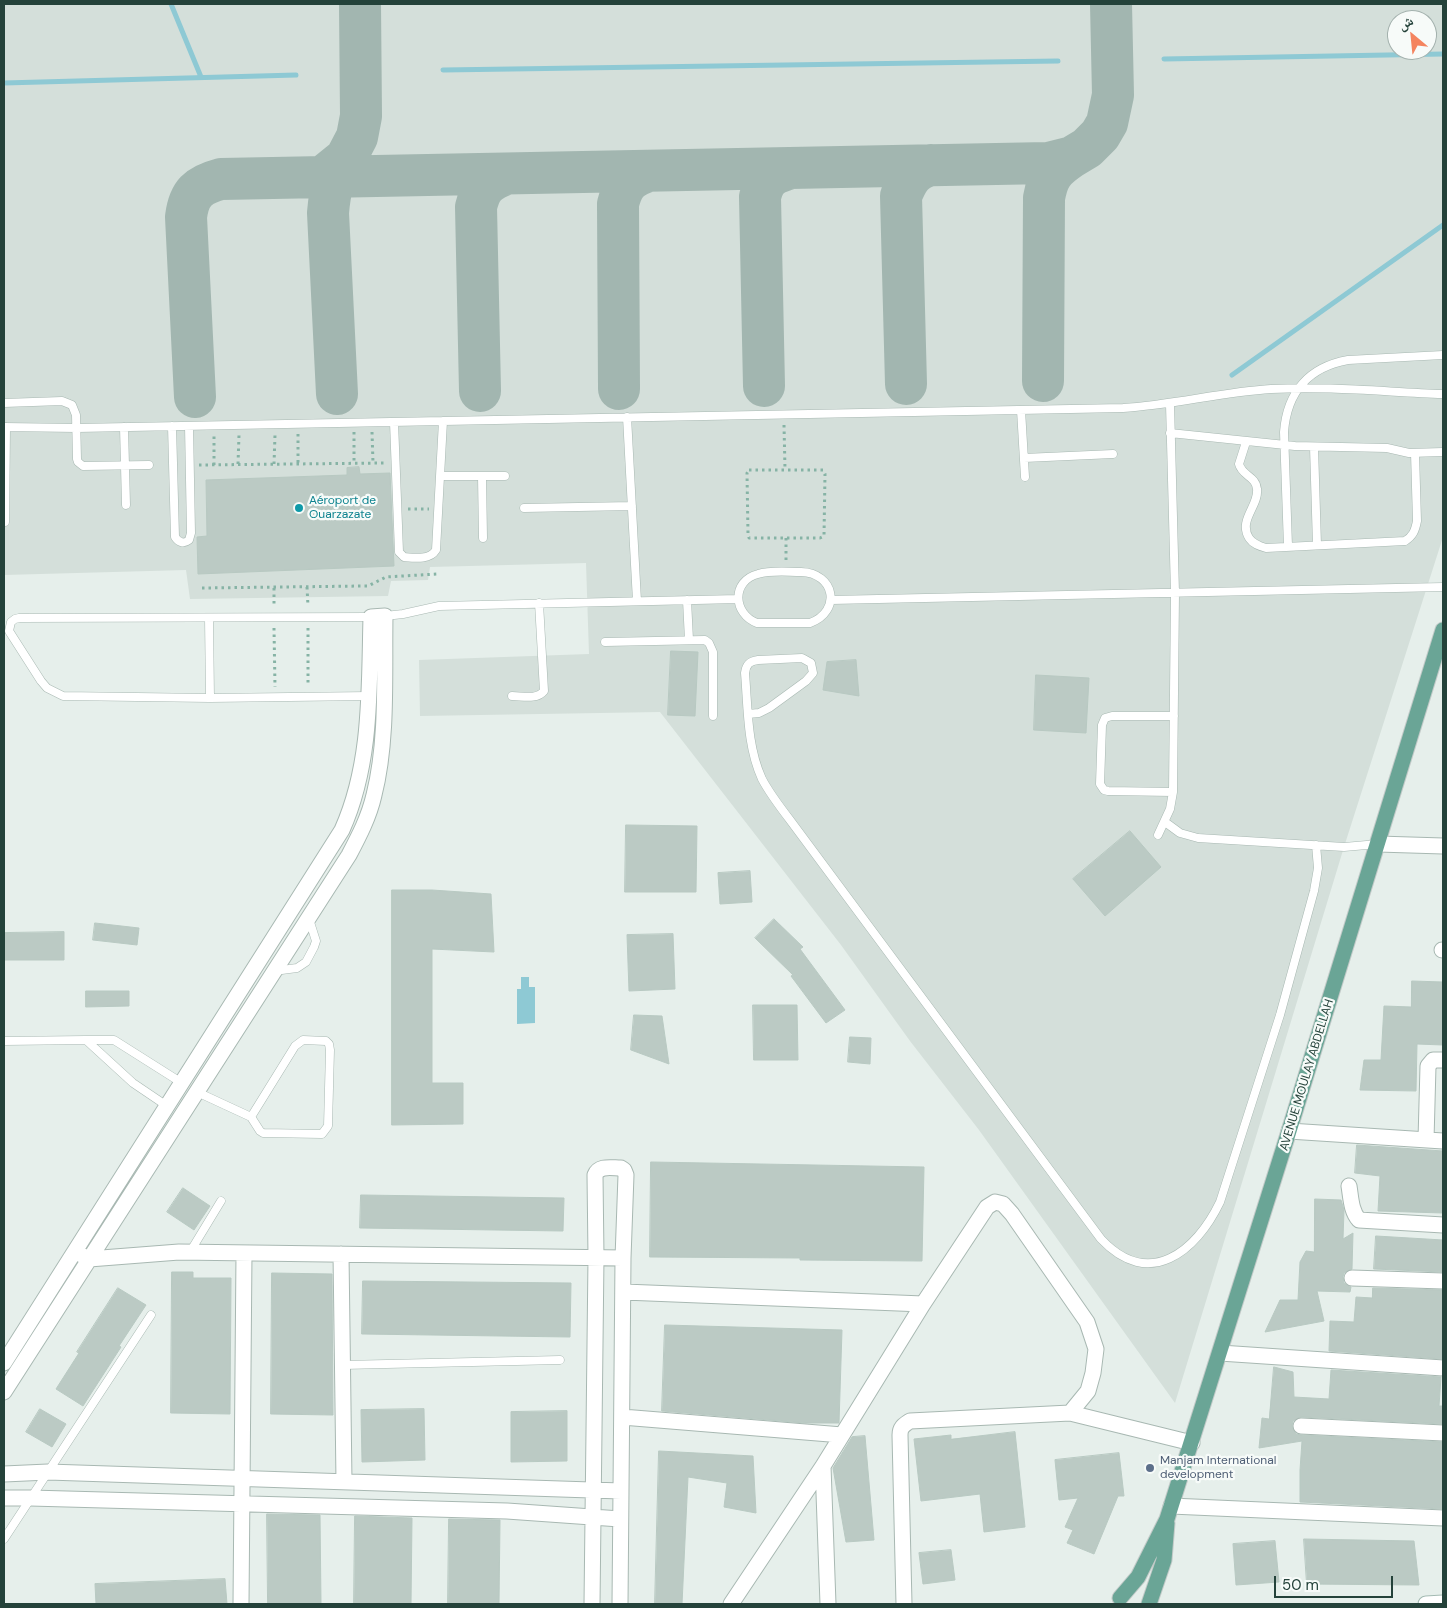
<!DOCTYPE html>
<meta charset="utf-8">
<style>
body{margin:0}
#map{position:relative;width:1447px;height:1608px;overflow:hidden;background:#e6efeb;font-family:"DM Sans","Noto Naskh Arabic",sans-serif}
canvas{display:block}
.frame{position:absolute;inset:0;border:5px solid #24423a;pointer-events:none}
.north{position:absolute;left:1387px;top:10px;width:50px;height:50px;box-sizing:border-box;background:#f7fbf9;border:1px solid #a3b1ad;border-radius:50%;rotate:332deg;font-size:14px;font-weight:700;line-height:20px;text-align:center;color:#24423a}
.north::after{content:'';display:block;margin:auto;width:18px;height:22px;background:#f4845f;clip-path:polygon(50% 0,100% 100%,50% 72%,0 100%)}
.scale{position:absolute;left:1274px;top:1576px;width:119px;height:22px;box-sizing:border-box;border:2px solid #24423a;border-top:0;padding-left:6px;font-size:15px;line-height:18px;white-space:nowrap;color:#24423a;-webkit-text-stroke:4px #f7fbf9;paint-order:stroke}
</style>
<div id="map">
<canvas width="1447" height="1608"></canvas>
<div class="frame"></div>
<div class="north">ش</div>
<div class="scale">50 m</div>
</div>
<script>
const c = document.querySelector('canvas').getContext('2d');
c.lineJoin = 'round';
function fillPath(path, color) { c.fillStyle = color; c.fill(path, 'evenodd'); }
function strokePath(path, color, width, dash) { c.strokeStyle = color; c.lineWidth = width; c.lineCap = dash ? 'butt' : 'round'; c.setLineDash(dash || []); c.stroke(path); }
function label(font, color, halo, rows, align = 'center') {
  c.font = font + ' "DM Sans",sans-serif'; c.lineWidth = 4.5; c.setLineDash([]); c.textBaseline = 'middle'; c.strokeStyle = halo; c.fillStyle = color; for (const [text, x, y, turn = 0] of rows) {
    c.save(); c.translate(x, y); c.rotate((+turn || 0) * Math.PI / 180); c.textAlign = isNaN(turn) ? turn : align; if (halo) c.strokeText(text, 0, 0); c.fillText(text, 0, 0); c.restore();
  }
}
fillPath(new Path2D(`
 M4,4H1443V537L1344,847L1175,1403L979,1130L910,1041L841,945L660,712L420,716L419,660L589,654L586,563L430,567L428,580L391,581L388,596L190,599L186,570L4,575ZM1397,20H1427V50H1397Z`), '#d4dfda');
fillPath(new Path2D(`
 M521,977H529V987H535V1023L517,1024V989H521Z`), '#8ec9d4');
strokePath(new Path2D(`
 M171,4L201,77
 M1164,59L1443,54
 M443,70L1058,61
 M4,83L296,75
 M1232,375L1443,225`), '#8ec9d4', 5);
strokePath(new Path2D(`
 M325,175L346,158L357,137L361,116L360,4
 M1043,381L1044,198C1048,176 1053,170 1072,157
 M906,384L901,196C908,179 913,170 931,165
 M764,386L760,197C765,177 772,174 791,168
 M619,389L618,204C623,184 629,178 648,171
 M480,391L476,207C481,186 487,182 506,174
 M337,394L328,213C330,188 333,179 346,158
 M195,397L186,217C189,193 198,185 221,179L1048,163L1072,157L1087,148L1100,135L1107,123L1113,95L1111,4`), '#a2b6b0', 42);
const building = new Path2D(`
 M359,467L360,474L390,473L394,566L198,574L197,537L207,536L206,480L347,475V468Z
 M671,651L698,652L695,716L668,715Z
 M856,660L859,696L823,690L827,662Z
 M1036,675L1089,678L1086,733L1034,730Z
 M626,825L697,826L696,892H625Z
 M1130,831L1161,867L1105,916L1073,879Z
 M750,871L752,902L720,904L718,873Z
 M392,890H432L491,894L494,952L432,949V1083H463V1124L392,1125Z
 M774,919L803,947L800,949L845,1010L826,1023L791,976L793,975L755,938Z
 M95,923L139,928L137,945L93,940Z
 M64,932V960H4V933Z
 M673,934L675,989L629,991L627,935Z
 M1412,981L1443,982V1045L1417,1044L1416,1091L1360,1090L1364,1060H1381L1384,1006L1411,1007Z
 M86,991H129V1006L86,1007Z
 M753,1005H797L798,1060H754Z
 M634,1015L662,1016L669,1064L631,1050Z
 M850,1037L871,1038L870,1064L848,1062Z
 M1357,1145L1443,1151V1213L1378,1211L1380,1176L1355,1173Z
 M651,1162L924,1167L922,1261L800,1260V1258L650,1257Z
 M183,1188L210,1206L194,1230L167,1212Z
 M361,1195L564,1198L563,1231L360,1228Z
 M1315,1199L1341,1200L1344,1210L1343,1239L1353,1233L1352,1269L1344,1273L1343,1277L1344,1283L1351,1287L1350,1292L1317,1291L1324,1321L1265,1332L1280,1300H1298L1300,1262L1306,1251L1314,1252Z
 M1376,1236L1443,1240V1272L1374,1269Z
 M172,1272H193V1278H231L230,1414L171,1413Z
 M272,1273L332,1274L333,1415L271,1414Z
 M363,1281L571,1283L570,1337L362,1334Z
 M118,1288L146,1305L119,1346L121,1347L83,1406L56,1389L79,1353L77,1352Z
 M1373,1288L1443,1290L1442,1359L1329,1351L1330,1321L1354,1322L1356,1297L1372,1298Z
 M665,1325L842,1330L839,1423H805L662,1411Z
 M1274,1367L1293,1372L1294,1397L1329,1399L1331,1370L1441,1377L1439,1406H1443V1424L1301,1417L1293,1421L1292,1426L1296,1434L1301,1435L1443,1442V1509L1300,1502V1470L1302,1441L1259,1448L1262,1418L1269,1419Z
 M40,1409L66,1424L52,1447L26,1432Z
 M424,1409L425,1460L362,1462L361,1410Z
 M567,1411V1461L511,1462V1412Z
 M1015,1432L1025,1527L984,1532L980,1494L921,1501L914,1439L951,1435V1439Z
 M865,1436L874,1540L846,1542L833,1468L852,1437Z
 M659,1451L753,1456L756,1513L724,1507L727,1483L688,1477L682,1604H655Z
 M1119,1453L1124,1496H1118L1094,1554L1067,1543L1073,1530L1065,1527L1078,1498L1059,1500L1055,1460Z
 M267,1514L320,1515L321,1604H268Z
 M355,1516L412,1518L411,1604H354Z
 M449,1519L500,1520L499,1604H448Z
 M1304,1539L1414,1541L1419,1585L1307,1584Z
 M1275,1541L1279,1582L1236,1585L1233,1544Z
 M951,1550L955,1580L923,1584L919,1553Z
 M225,1579L227,1604H96L95,1584Z`);
fillPath(building, '#bbcac4');
strokePath(building, '#b8c9c2', 1);
const lane = new Path2D(`
 M4,403L62,401L72,405L76,415L77,459L78,462L83,466L149,465
 M1021,410L1025,477
 M627,417L637,601
 M394,422L399,552L404,557C415,558 430,560 436,550L443,421
 M172,426L175,537C179,543 184,544 189,540L191,533L189,426
 M4,427L77,428L1123,408C1173,405 1222,392 1271,389C1329,386 1386,392 1443,394
 M124,427L126,505
 M1170,433L1295,446L1387,448L1409,453L1443,452
 M1246,442L1239,464C1242,476 1256,476 1257,489C1259,506 1238,520 1249,538C1253,544 1259,546 1266,548L1405,541C1413,536 1415,531 1417,521L1415,453
 M1314,447L1317,545
 M1024,458L1113,454
 M440,476H505
 M482,476L483,538
 M524,508L632,506
 M5,522L6,427
 M1288,546L1284,432C1287,392 1309,367 1348,360L1443,355
 M801,572C835,573 842,611 810,623H757C733,614 731,581 758,574C771,570 787,572 801,572Z
 M687,600L689,640
 M831,600L1443,587
 M385,616L403,614L439,606L738,599
 M209,618L210,698
 M605,642L705,640L709,643L713,652V716
 M369,696L210,698L63,696L47,688L41,681L9,631L11,622L15,619L19,618L371,617
 M512,696C522,696 537,700 544,691L539,603
 M748,714L759,713L769,708L806,681L813,673L811,663L802,658L758,660C749,661 746,665 745,673C748,709 747,746 762,779C770,794 780,807 790,820L1101,1239C1149,1290 1196,1252 1220,1202L1280,1015L1314,891L1318,868L1316,845
 M1173,792L1108,791L1104,790L1100,784L1102,725L1105,718L1112,716H1174
 M1165,822L1180,833L1198,838L1344,847L1378,844
 M1158,835L1170,809L1173,792L1175,593L1170,404
 M274,971L297,968L306,962L314,947L316,941L309,919
 M4,1041L86,1040
 M197,1092L251,1117L260,1131L263,1133L322,1134L328,1126L330,1050L329,1044L326,1041L303,1040L295,1046L251,1117
 M167,1106L133,1083L86,1040H114L182,1083
 M190,1252L221,1201
 M343,1365L560,1360
 M4,1539L151,1315`);
const street = new Path2D(`
 M1378,844L1443,846
 M1442,950H1443
 M1289,1131L1443,1141
 M1426,1140L1428,1066L1433,1060H1443
 M1349,1186C1351,1198 1351,1211 1359,1220L1443,1225
 M341,1254L344,1482
 M83,1256L89,1259L179,1252L623,1258
 M1352,1278L1443,1281
 M624,1292L923,1304
 M1220,1353L1443,1368
 M4,1363L342,830C372,763 369,689 371,617L385,616C384,674 388,740 374,795C369,817 359,836 349,855L4,1392
 M622,1417L842,1435
 M1301,1426L1443,1433
 M823,1466L828,1604
 M4,1474L48,1472L621,1491
 M4,1498H30L507,1511L620,1519
 M1171,1506L1443,1518
 M241,1604L244,1253
 M592,1604L596,1257L595,1175C599,1165 611,1168 621,1168L624,1170L626,1175L623,1258L620,1604
 M731,1604L823,1466L923,1304L987,1207L995,1202L1003,1204L1012,1214L1087,1322L1096,1349L1093,1373L1088,1391L1070,1413
 M904,1604L900,1435C900,1427 904,1425 910,1421L1070,1413L1192,1443`);
const secondary = new Path2D(`
 M1426,1604L1443,1603`);
const primary = new Path2D(`
 M1120,1598L1138,1577L1167,1519L1289,1131L1443,630
 M1149,1604L1164,1560L1167,1523`);
strokePath(lane, '#a8b8b2', 9);
strokePath(street, '#a8b8b2', 17);
strokePath(secondary, '#a4bbb3', 17);
strokePath(primary, '#c2cac8', 17);
strokePath(new Path2D(`
 M784,425L785,469
 M354,432V464
 M372,432L373,463
 M298,434V464
 M238,464L239,435
 M274,464L275,435
 M199,465L385,463
 M214,465V436
 M749,470H823L825,474L824,536L820,538H749L748,534L747,473Z
 M408,509H429
 M786,538V562
 M307,587L308,606
 M202,588L363,586H368L386,577L438,574
 M274,588V607
 M274,628L275,687
 M308,628V686`), '#86b3a5', 3, [2.5, 4]);
strokePath(lane, '#fff', 8);
strokePath(street, '#fff', 15);
strokePath(secondary, '#fff', 15);
strokePath(primary, '#6aa596', 15);
for (const [x, y, r, color] of [
 [299,508,5,"#0f9aa8"],
 [1150,1468,5,"#5c6f8a"]
]) { const dot = new Path2D(); dot.arc(x, y, r, 0, 2 * Math.PI); c.fillStyle = color; c.fill(dot); strokePath(dot, '#f7fbf9', 2); }
label('12px', '#0d838f', '#f7fbf9', [
 ["Aéroport de",309,501],
 ["Ouarzazate",309,515]
], 'left');
label('12px', '#24423a', '#f7fbf9', [
 ["AVENUE MOULAY ABDELLAH",1307,1075,-73]
]);
label('12px', '#4e5e75', '#f7fbf9', [
 ["Manjam International",1160,1461],
 ["development",1160,1475]
], 'left');
</script>
